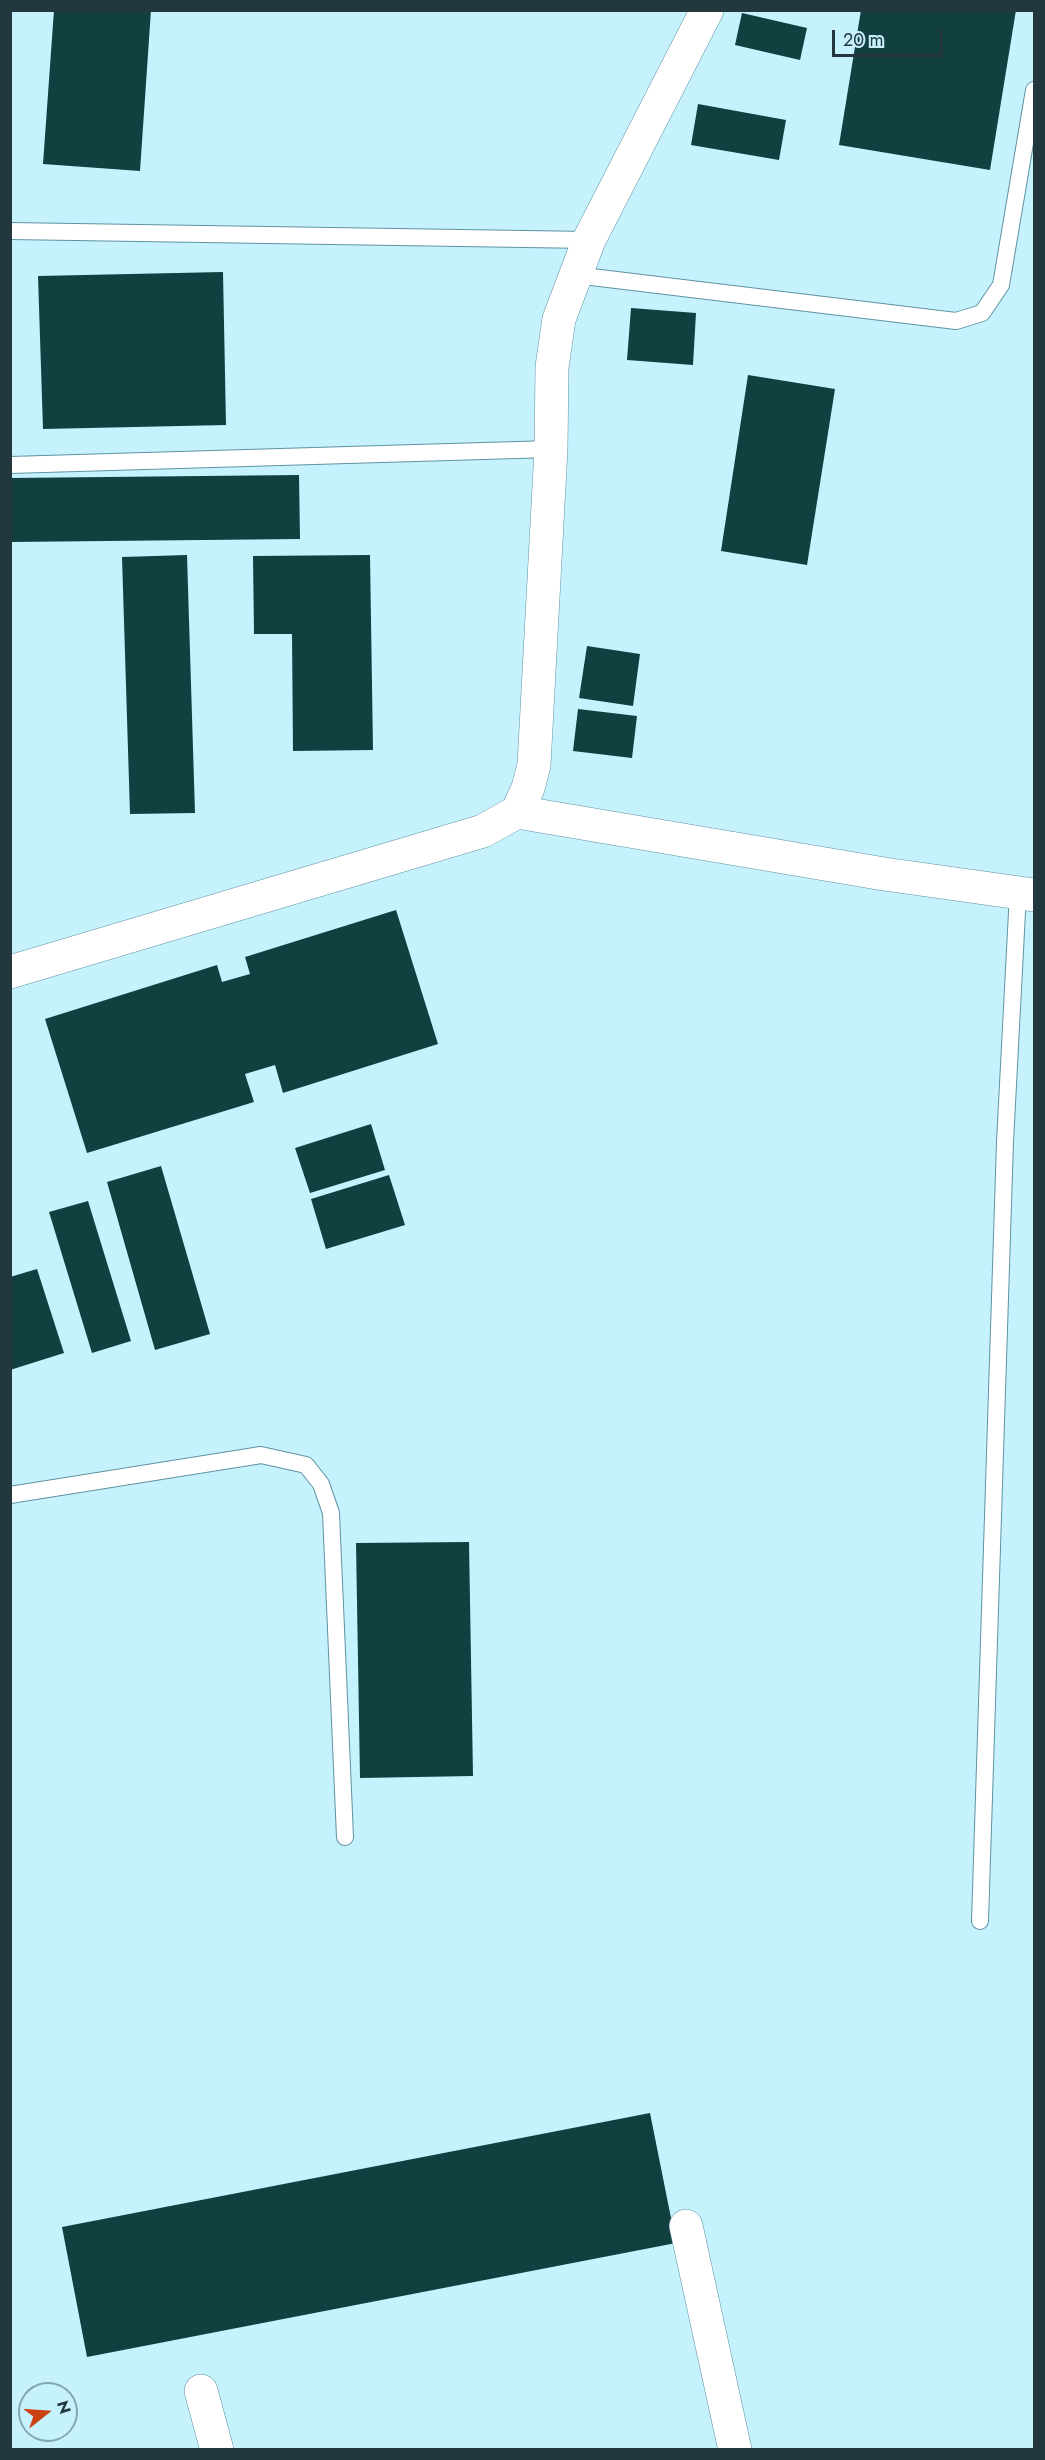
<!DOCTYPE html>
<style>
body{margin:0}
#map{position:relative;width:1045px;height:2460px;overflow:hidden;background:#c6f2fe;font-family:Jost,sans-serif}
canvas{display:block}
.frame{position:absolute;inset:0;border:12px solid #22383e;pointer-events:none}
.north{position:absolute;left:18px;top:2382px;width:60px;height:60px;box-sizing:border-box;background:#c6f2fe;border:2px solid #84a8b1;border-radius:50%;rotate:73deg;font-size:16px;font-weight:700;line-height:24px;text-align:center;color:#22383e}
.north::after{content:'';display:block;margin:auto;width:21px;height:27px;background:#ca4214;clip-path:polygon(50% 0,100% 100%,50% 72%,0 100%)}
.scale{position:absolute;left:832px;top:30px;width:111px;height:27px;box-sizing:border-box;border:3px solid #22383e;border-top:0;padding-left:8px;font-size:18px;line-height:21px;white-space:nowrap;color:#22383e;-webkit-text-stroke:4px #c6f2fe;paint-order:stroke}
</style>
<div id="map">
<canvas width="1045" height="2460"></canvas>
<div class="frame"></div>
<div class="north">N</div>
<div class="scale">20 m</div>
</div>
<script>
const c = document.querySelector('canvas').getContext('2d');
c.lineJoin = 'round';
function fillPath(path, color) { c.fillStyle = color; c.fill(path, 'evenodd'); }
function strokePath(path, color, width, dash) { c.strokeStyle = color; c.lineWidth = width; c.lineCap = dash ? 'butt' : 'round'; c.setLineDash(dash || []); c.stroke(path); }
fillPath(new Path2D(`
 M54,10H151L140,171L43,164Z
 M861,10H1016L990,170L839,145Z
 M742,13L807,28L800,60L735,45Z
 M698,104L786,120L779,160L691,145Z
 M223,272L226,425L43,429L38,276Z
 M631,308L696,313L693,365L627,360Z
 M748,375L835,389L807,565L721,551Z
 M299,475L300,539L10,542V478Z
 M187,555L195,813L130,814L122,557Z
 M370,555L373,750L293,751L292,634H254L253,556Z
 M587,646L640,654L633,706L579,698Z
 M578,709L637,716L632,758L573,751Z
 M396,910L438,1044L283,1093L275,1065L245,1074L254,1102L87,1153L45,1019L217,965L222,982L250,974L245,957Z
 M371,1124L385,1170L310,1193L295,1148Z
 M161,1166L210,1334L155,1350L107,1182Z
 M389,1175L405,1225L326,1249L311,1199Z
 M88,1201L131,1341L92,1353L49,1212Z
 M37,1269L64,1353L10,1370V1277Z
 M469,1542L473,1776L360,1778L356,1543Z
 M650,2113L676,2243L87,2357L62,2227Z`), '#123f40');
const service = new Path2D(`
 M10,231L589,240
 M575,275L956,321L982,313L1001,285L1034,90
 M10,465L551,449
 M10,1495L261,1455L306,1465L321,1484L331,1513L345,1837
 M980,1921L1005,1142L1018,893`);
const minor = new Path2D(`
 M517,812L884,874L1034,895
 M10,972L483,831L517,812L528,788L534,765L551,449L552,367L559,319L589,240L707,10
 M686,2226L735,2450
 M201,2391L217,2450`);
strokePath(service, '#5f93a2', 18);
strokePath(minor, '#5f93a2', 34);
strokePath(service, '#fff', 16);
strokePath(minor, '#fff', 33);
</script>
